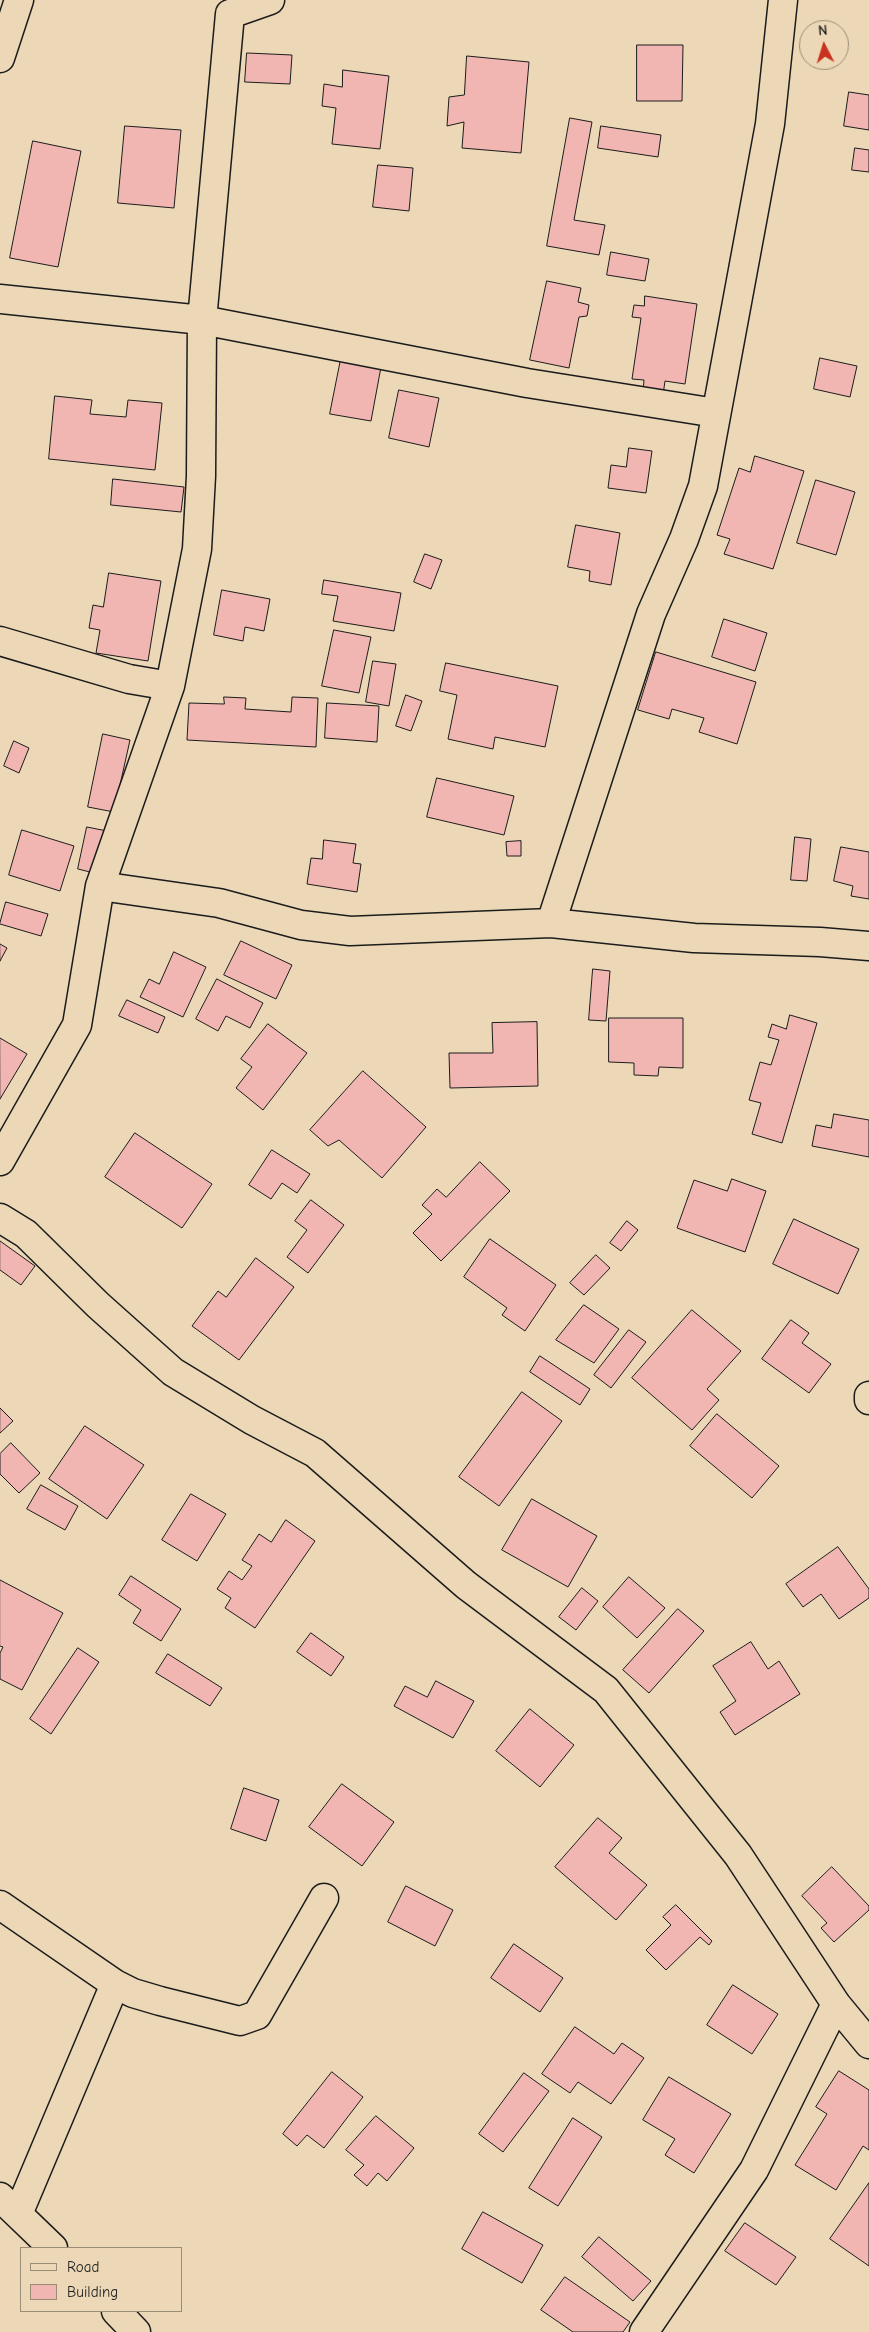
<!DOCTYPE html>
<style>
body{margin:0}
#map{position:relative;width:869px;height:2332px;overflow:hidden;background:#ecd8b6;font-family:"Comic Neue",sans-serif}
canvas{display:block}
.legend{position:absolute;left:20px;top:2247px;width:162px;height:65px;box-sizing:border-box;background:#ecd8b6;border:1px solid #998d78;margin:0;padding:6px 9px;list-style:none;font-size:15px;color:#1c1c1c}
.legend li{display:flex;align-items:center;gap:10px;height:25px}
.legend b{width:25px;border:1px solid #998d78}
.north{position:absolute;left:799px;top:20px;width:50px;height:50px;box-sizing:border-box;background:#ecd8b6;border:1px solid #998d78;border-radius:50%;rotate:355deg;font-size:14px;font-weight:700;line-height:20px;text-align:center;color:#1c1c1c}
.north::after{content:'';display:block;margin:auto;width:18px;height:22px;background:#c8321e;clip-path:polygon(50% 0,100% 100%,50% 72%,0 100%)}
</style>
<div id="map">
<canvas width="869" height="2332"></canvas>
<ul class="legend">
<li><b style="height:6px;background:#ecd8b6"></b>Road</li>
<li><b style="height:14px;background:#f1b6b1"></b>Building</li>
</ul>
<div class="north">N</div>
</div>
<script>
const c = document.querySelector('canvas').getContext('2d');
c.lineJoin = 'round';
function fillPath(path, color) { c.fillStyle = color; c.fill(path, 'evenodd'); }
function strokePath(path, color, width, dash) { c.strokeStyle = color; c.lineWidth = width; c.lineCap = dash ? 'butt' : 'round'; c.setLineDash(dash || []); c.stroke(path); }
const building = new Path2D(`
 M637,45H683L682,101H637Z
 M247,53L292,55L290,84L245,82Z
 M467,56L529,62L521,153L462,148L464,122L447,126L449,97L464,95Z
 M343,70L389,76L380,149L332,144L336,108L322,106L324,84L342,87Z
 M849,92L869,95V130L844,126Z
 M570,118L592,122L574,220L605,225L599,255L547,246Z
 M125,126L181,130L174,208L118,203Z
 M601,126L661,135L658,157L598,148Z
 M33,141L81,151L58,267L10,258Z
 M855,148L869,150V172L852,170Z
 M378,165L413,168L409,211L373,207Z
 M611,252L649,259L645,281L607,275Z
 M547,281L581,288L578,302L589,305L587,316L579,317L569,368L530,360Z
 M645,296L697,304L685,384L665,381L663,395L643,392L644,380L632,379L641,318L632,317L634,305L644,306Z
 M820,358L857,366L850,397L814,389Z
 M341,359L381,367L371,421L330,414Z
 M399,390L439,398L429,447L389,438Z
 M55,396L92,400L90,414L126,417L128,400L162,403L155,470L49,459Z
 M629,448L652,451L646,493L608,488L611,465L626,467Z
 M755,456L804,471L773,569L724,554L730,539L717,535L739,468L750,472Z
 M113,479L184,487L181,512L111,505Z
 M816,480L855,492L836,555L797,543Z
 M576,525L620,533L611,585L589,581L590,571L568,567Z
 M425,554L442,560L431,589L414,582Z
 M109,573L161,581L148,661L96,653L100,630L89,628L93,605L103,607Z
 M324,580L401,593L394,631L333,621L338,596L322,594Z
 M222,590L270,599L264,631L245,627L243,641L214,635Z
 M724,619L767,633L755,671L712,657Z
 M334,630L371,637L359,693L322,686Z
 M656,652L756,682L737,744L699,732L704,718L672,709L669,719L638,710Z
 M373,661L396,664L389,706L366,702Z
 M446,663L558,686L545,747L495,737L493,749L448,739L457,695L440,691Z
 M406,695L422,701L411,731L396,726Z
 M224,697L246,698L245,709L291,712L292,697L318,698L316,747L187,740L189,703L224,704Z
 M327,703L379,706L377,742L325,738Z
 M103,734L130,740L114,812L88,807Z
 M14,741L29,748L19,773L4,766Z
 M437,778L514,796L504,835L427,817Z
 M87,827L107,831L98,874L78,869Z
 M22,830L74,846L60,891L9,875Z
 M795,837L811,839L807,881L791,880Z
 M324,840L356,844L353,863L361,864L357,892L307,884L311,858L322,859Z
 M521,841V856H507L506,842Z
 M841,847L869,852V899L851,896L853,886L834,881Z
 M6,902L48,914L41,936L0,924Z
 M241,941L292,965L276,999L224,975Z
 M0,944L7,948L0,961Z
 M174,952L206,967L183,1017L140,997L149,979L159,984Z
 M593,969L610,971L606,1021L589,1020Z
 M217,979L263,1003L250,1028L226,1016L218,1031L196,1019Z
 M127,1000L165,1017L158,1033L119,1016Z
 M790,1015L817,1023L782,1143L752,1134L761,1103L749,1100L760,1062L771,1065L779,1040L768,1037L772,1024L786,1029Z
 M609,1018H683V1068L659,1067L658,1076L634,1075V1063L609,1062Z
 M537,1022L538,1086L450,1088L449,1053H493L492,1023Z
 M268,1024L307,1053L263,1110L236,1088L252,1067L241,1059Z
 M0,1038L27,1054L0,1099Z
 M363,1071L426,1127L382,1178L339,1140L328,1146L310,1130Z
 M834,1114L869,1120V1157L812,1146L816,1125L831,1128Z
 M135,1133L212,1184L182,1228L105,1177Z
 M272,1150L310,1174L297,1193L282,1183L271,1199L249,1185Z
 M480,1162L510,1191L441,1261L413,1233L432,1214L422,1205L437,1189L446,1197Z
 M732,1179L766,1191L745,1252L677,1228L694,1180L727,1191Z
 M311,1200L344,1225L308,1273L287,1257L307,1230L295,1221Z
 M794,1219L859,1249L838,1294L773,1264Z
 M627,1221L638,1230L621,1251L610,1243Z
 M490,1239L556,1285L525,1331L502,1315L507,1308L464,1277Z
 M0,1241L35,1266L21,1285L0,1270Z
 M596,1255L610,1268L584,1295L570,1283Z
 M256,1258L294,1287L239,1360L192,1326L218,1291L226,1297Z
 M584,1305L619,1329L594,1363L556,1340Z
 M692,1310L741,1351L707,1389L719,1400L692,1430L632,1378Z
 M791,1320L809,1333L802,1343L831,1364L809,1393L762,1359Z
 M629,1330L646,1342L611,1388L594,1375Z
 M540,1356L590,1389L580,1405L530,1372Z
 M522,1392L562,1421L499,1506L459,1477Z
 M0,1408L13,1421L0,1433Z
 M717,1414L779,1466L752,1498L690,1446Z
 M85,1426L144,1465L107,1519L49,1479Z
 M11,1443L40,1473L19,1493L0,1474V1454Z
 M41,1485L78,1506L65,1530L27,1509Z
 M191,1494L226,1514L197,1561L162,1540Z
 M532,1499L597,1536L568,1587L502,1550Z
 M286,1520L315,1541L255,1628L225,1608L231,1598L217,1589L229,1571L242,1580L252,1566L242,1560L259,1534L271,1542Z
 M838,1547L869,1589V1598L839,1619L821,1594L803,1607L786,1584Z
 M131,1576L181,1609L161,1641L133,1623L141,1610L119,1595Z
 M629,1577L665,1608L637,1638L603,1607Z
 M0,1580L63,1613L22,1690L0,1679V1653L3,1647L0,1646Z
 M582,1588L598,1601L576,1630L559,1617Z
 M678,1609L704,1631L649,1693L623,1670Z
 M311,1633L344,1657L331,1676L297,1652Z
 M751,1642L768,1669L779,1661L800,1694L735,1735L720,1712L736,1701L713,1666Z
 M78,1648L99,1662L51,1734L30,1719Z
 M168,1654L222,1688L210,1706L156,1673Z
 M436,1681L474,1701L453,1738L394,1706L405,1686L427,1697Z
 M530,1709L574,1745L540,1787L496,1751Z
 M342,1784L394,1822L362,1866L309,1827Z
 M244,1788L279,1800L266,1841L231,1829Z
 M598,1818L622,1838L609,1853L647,1885L616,1920L555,1867Z
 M832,1867L869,1906V1910L834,1942L821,1928L827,1923L802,1896Z
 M406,1886L453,1910L435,1946L388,1922Z
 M676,1905L712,1941L709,1945L700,1937L666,1970L646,1950L671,1925L663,1917Z
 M514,1944L563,1978L540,2012L491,1978Z
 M733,1985L778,2014L752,2054L707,2025Z
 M575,2027L614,2054L622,2043L644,2058L611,2104L578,2082L570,2093L542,2074Z
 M839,2071L869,2090V2150L863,2146L836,2190L795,2165L827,2114L816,2107Z
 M332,2072L363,2097L324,2148L307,2135L297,2146L283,2134Z
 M524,2073L549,2091L503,2152L479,2134Z
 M669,2077L731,2114L694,2173L665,2155L675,2139L643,2120Z
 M376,2116L414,2148L387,2181L378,2173L367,2186L354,2175L364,2165L346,2150Z
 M573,2118L602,2137L558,2206L529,2188Z
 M869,2183V2266L830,2239Z
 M483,2212L543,2245L522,2283L462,2249Z
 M745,2223L796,2257L776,2285L725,2251Z
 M599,2237L651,2281L633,2301L582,2257Z
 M565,2277L630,2322L623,2332H573L541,2310Z`);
fillPath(building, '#f1b6b1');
strokePath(building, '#1c1c1c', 1);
const minor = new Path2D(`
 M270,0L230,14L202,320L201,476L197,549L170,686L100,886L219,903L301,925L350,931L551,923L694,938L820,942L869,946
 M0,58L19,0
 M0,299L202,320L527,383L716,413
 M0,641L129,679L170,686
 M551,923L651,614L684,539L703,486L770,124L783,0
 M0,1161L77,1025L100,886
 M0,1218L26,1234L98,1305L173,1372L252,1420L315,1453L466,1585L606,1690L738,1855L836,2004L869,2044
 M869,1396V1400
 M0,1905L115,1984L133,1993L160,2001L240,2021L257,2015L324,1898
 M0,2197L53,2248
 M18,2214L115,1984
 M116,2311L136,2332
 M644,2332L754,2170L836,2004`);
strokePath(minor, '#1c1c1c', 31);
strokePath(minor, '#ecd8b6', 28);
</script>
